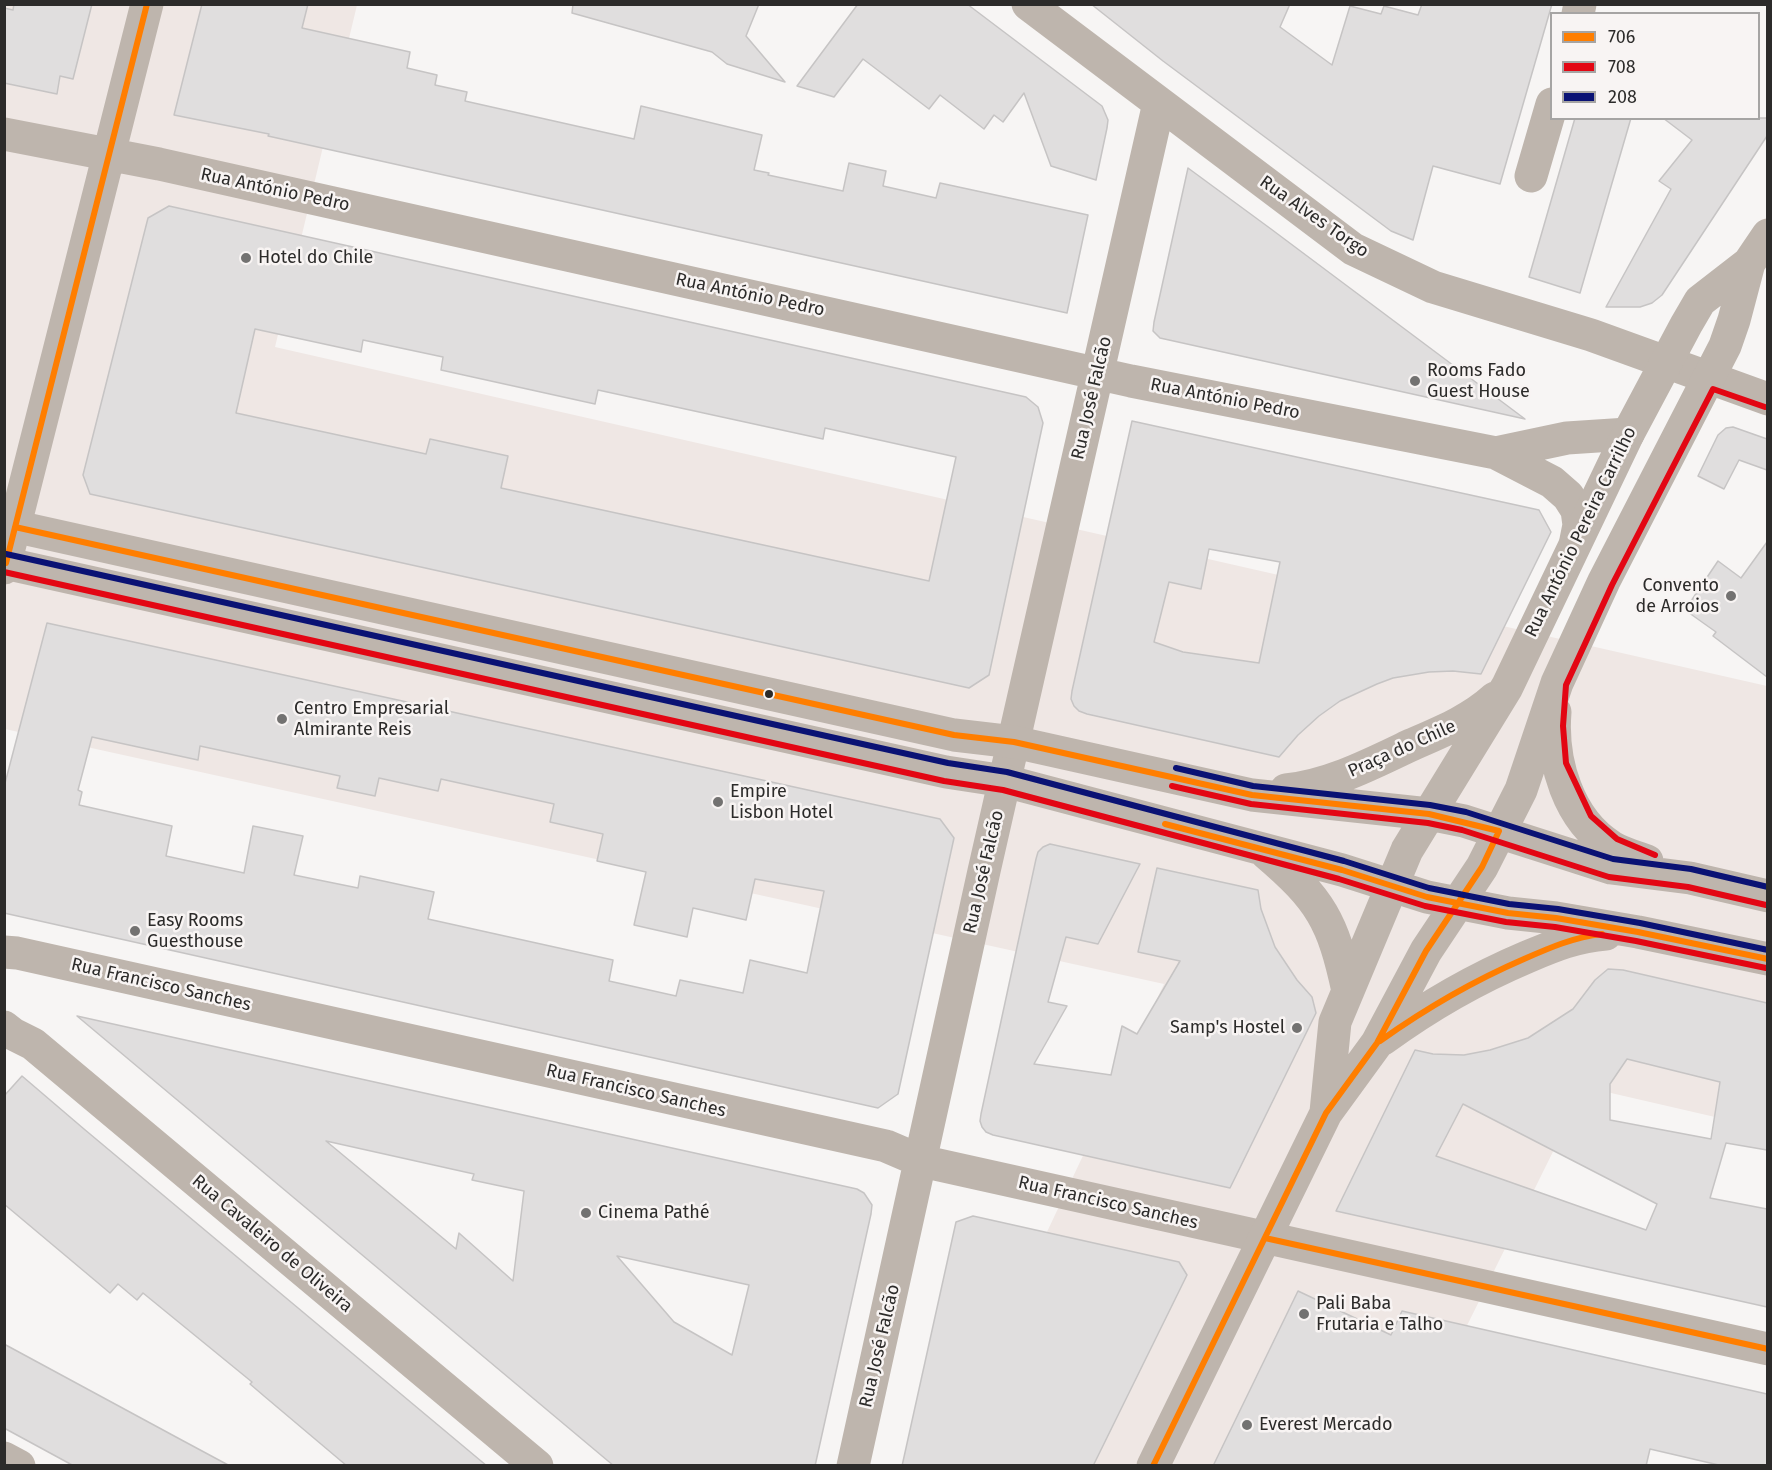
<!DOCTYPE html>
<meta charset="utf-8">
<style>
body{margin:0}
#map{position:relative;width:1772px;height:1470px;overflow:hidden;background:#f7f5f4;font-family:"Fira Sans",sans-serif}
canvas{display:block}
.frame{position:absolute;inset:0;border:6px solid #2c2b2a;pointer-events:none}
.legend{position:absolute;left:1550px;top:12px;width:210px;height:108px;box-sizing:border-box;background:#f8f4f3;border:2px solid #a6a4a3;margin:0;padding:8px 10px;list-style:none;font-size:18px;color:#2c2b2a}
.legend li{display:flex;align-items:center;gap:12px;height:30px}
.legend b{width:30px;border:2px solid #a6a4a3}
</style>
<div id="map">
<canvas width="1772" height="1470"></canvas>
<div class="frame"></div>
<ul class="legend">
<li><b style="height:8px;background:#ff7e00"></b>706</li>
<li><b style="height:8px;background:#e30613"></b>708</li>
<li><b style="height:8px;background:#0a1274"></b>208</li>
</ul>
</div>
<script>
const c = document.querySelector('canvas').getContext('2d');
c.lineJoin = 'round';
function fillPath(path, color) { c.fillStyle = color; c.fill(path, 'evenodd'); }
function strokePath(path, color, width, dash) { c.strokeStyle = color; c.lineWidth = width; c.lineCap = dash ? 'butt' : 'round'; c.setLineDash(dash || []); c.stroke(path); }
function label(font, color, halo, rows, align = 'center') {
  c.font = font + ' "Fira Sans",sans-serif'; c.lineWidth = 5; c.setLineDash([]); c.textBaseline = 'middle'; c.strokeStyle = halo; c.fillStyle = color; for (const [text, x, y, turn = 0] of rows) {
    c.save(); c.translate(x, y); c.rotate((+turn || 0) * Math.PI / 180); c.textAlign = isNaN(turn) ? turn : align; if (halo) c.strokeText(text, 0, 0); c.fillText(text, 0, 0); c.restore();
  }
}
fillPath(new Path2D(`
 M5,5H357L275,347L1767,686V1129L1585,1087L1398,1465H937L1164,984L5,729Z`), '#efe7e4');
const building = new Path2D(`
 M14,4H92L73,79L60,76L57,94L4,83V8L13,10Z
 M202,4H308L302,28L410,52L407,68L437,75L435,85L467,92L465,101L634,139L641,106L762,135L754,170L769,173L768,175L843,191L849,163L886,171L883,186L936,198L940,183L1088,215L1067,313L268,136L269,134L174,115Z
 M573,4H759L746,36L785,82L727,64L712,52L572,13Z
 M858,4H967L1102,106L1108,120L1107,128L1096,180L1051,166L1024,93L1003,122L994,115L984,129L940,95L929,109L863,59L834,97L797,86Z
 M1091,4H1290L1280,27L1332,65L1350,6L1381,14L1384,6L1418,15L1422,4H1552L1500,184L1433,166L1413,240L1391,231L1163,61Z
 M1575,118H1631L1580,293L1529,277Z
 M1663,118H1767V136L1662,295L1652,303L1640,307H1606L1671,189L1659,181L1692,140Z
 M1188,168L1271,229L1525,419L1160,338L1153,331L1154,322Z
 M169,206L1026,397L1038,407L1043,423L989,675L969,688L90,494L83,475L148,218ZM255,329L361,352L363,340L443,357L441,370L595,404L598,390L823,439L825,428L956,457L929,581L501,488L508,456L430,439L426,454L236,413Z
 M1132,421L1539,510L1551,532L1481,674L1453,671L1429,672L1393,678L1377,684L1340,701L1319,716L1298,735L1279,757L1087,714L1079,711L1074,706L1071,699L1072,691ZM1209,549L1280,562L1259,663L1183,652L1154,642L1169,582L1201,589Z
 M1733,427L1767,439V470L1739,460L1724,489L1698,476L1718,435L1726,428Z
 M1767,542V677L1713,636L1716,632L1685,610L1718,561L1741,578Z
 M47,623L940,819L954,838L898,1094L878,1108L4,913V787ZM92,737L198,760L200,746L340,776L337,788L375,796L379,778L438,791L441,779L554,804L550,822L603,834L597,861L646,872L634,925L687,937L693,908L746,920L755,879L824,891L807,973L750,960L743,993L680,980L676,996L609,981L613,960L428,919L434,892L360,876L358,888L294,875L303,836L253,826L244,873L166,856L172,826L79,805L82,792L78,790Z
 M1050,844L1140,864L1098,944L1066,937L1048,1002L1067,1006L1034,1064L1111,1075L1122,1026L1137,1034L1180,961L1138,952L1157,868L1258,890L1261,909L1275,947L1297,980L1312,997L1316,1013L1230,1188L993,1135L986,1132L982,1127L980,1121L981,1114L1036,859L1038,852L1043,847Z
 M1608,969L1623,970L1767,1003V1150L1726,1143L1710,1198L1767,1209V1307L1336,1211L1415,1050L1433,1054L1464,1055L1490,1050L1528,1038L1573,1009L1595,980ZM1627,1059L1720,1082L1711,1139L1610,1120V1084ZM1463,1104L1657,1204L1646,1230L1436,1156Z
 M77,1016L857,1189L864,1193L872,1205L871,1214L815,1466H614ZM326,1141L474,1174L472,1180L524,1191L513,1281L459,1233L456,1249ZM617,1256L749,1285L732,1355L674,1322Z
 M22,1076L84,1129L487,1466H347L264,1396L250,1384L252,1382L143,1293L137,1300L118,1284L110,1293L4,1204V1096Z
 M973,1216L1179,1262L1187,1275L1093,1466H902L956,1222Z
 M1298,1291L1391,1335L1402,1311L1767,1394V1466H1723L1650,1449L1646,1466H1213Z
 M4,1344L176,1437L230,1466H74L4,1428Z`);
fillPath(building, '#e0dede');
strokePath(building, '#c6c4c4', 1.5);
strokePath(new Path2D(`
 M1028,4L1353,249L1433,287L1591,335L1768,399
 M1578,14L1580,4
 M4,134L159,164L1131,381L1496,453L1552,482L1568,496L1577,510L1579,525L1576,540
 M1531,176L1552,104
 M1496,453L1567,438L1628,434
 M4,568L147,4
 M4,952L17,953L886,1146L921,1161L1768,1349
 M4,1027L13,1034L33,1044L537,1466
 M4,1458L19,1466
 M853,1466L984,871L1159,103`), '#beb5ad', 33);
strokePath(new Path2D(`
 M4,524L954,735L1014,742L1252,795L1429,814L1464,821L1611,868L1690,878L1768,896
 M4,563L946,772L1005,781L1342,870L1427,897L1508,913L1556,918L1638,932L1768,959
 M1555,712C1551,761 1568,820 1612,847C1622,853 1636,857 1647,861
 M1286,790C1331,785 1371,764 1411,745C1441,732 1471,720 1495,698
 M1266,853C1321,900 1333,921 1348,991
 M1383,1039C1428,1006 1475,979 1527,957C1553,946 1577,936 1606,934
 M1326,1112L1335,1022L1407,850L1507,687L1628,434L1686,325L1700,301L1749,263L1768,235
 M1153,1466L1326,1113L1377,1043L1426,951L1482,867L1521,790L1557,683L1604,581L1725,346L1734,320L1749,263`), '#beb5ad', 33);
strokePath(new Path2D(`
 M15,527L954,735L1014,742L1252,795L1429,814L1499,831L1482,867L1426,951L1377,1043L1326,1113L1153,1466
 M6,563L147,4
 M1165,824L1342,870L1427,897L1508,913L1556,918L1638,932L1768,959
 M1380,1041C1425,1009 1473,981 1524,959C1549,948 1574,937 1602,934
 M1265,1238L1768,1349`), '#ff7e00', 6);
strokePath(new Path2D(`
 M4,572L944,781L1003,790L1339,879L1425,906L1506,922L1555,927L1636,941L1766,968
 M1172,786L1251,804L1428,823L1462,830L1609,877L1688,887L1766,905
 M1655,855L1617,839L1591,816L1566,763L1563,726L1566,685L1612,585L1713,389L1765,407`), '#e30613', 6);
strokePath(new Path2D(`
 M6,554L948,763L1007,772L1344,861L1429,888L1509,904L1558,909L1640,923L1768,950
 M1176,768L1253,786L1430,805L1466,812L1613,859L1691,869L1768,887`), '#0a1274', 6);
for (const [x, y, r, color] of [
 [246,258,6,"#737271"],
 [1415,381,6,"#737271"],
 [1731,596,6,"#737271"],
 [769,694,5,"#2c2b2a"],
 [282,719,6,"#737271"],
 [718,802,6,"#737271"],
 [135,931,6,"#737271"],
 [1297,1028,6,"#737271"],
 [586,1213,6,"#737271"],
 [1304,1314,6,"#737271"],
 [1247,1425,6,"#737271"]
]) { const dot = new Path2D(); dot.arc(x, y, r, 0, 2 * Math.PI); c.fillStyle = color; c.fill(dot); strokePath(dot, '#f8f4f3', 2); }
label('18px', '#2c2b2a', '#f8f4f3', [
 ["Rua António Pedro",275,190,12],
 ["Rua Alves Torgo",1314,217,35],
 ["Rua António Pedro",750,295,12],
 ["Rua José Falcão",1092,398,-77],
 ["Rua António Pedro",1225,399,11],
 ["Rua António Pereira Carrilho",1581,532,-64],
 ["Praça do Chile",1402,749,-24],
 ["Rua José Falcão",984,872,-77],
 ["Rua Francisco Sanches",161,985,13],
 ["Rua Francisco Sanches",636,1091,13],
 ["Rua Francisco Sanches",1108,1203,13],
 ["Rua Cavaleiro de Oliveira",272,1244,40],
 ["Rua José Falcão",880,1346,-77]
]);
label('18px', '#2c2b2a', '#f8f4f3', [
 ["Hotel do Chile",258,258],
 ["Rooms Fado",1427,371],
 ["Guest House",1427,392],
 ["Convento",1719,586,"right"],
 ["de Arroios",1719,607,"right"],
 ["Centro Empresarial",294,709],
 ["Almirante Reis",294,730],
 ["Empire",730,792],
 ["Lisbon Hotel",730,813],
 ["Easy Rooms",147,921],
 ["Guesthouse",147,942],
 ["Samp's Hostel",1285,1028,"right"],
 ["Cinema Pathé",598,1213],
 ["Pali Baba",1316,1304],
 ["Frutaria e Talho",1316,1325],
 ["Everest Mercado",1259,1425]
], 'left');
</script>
